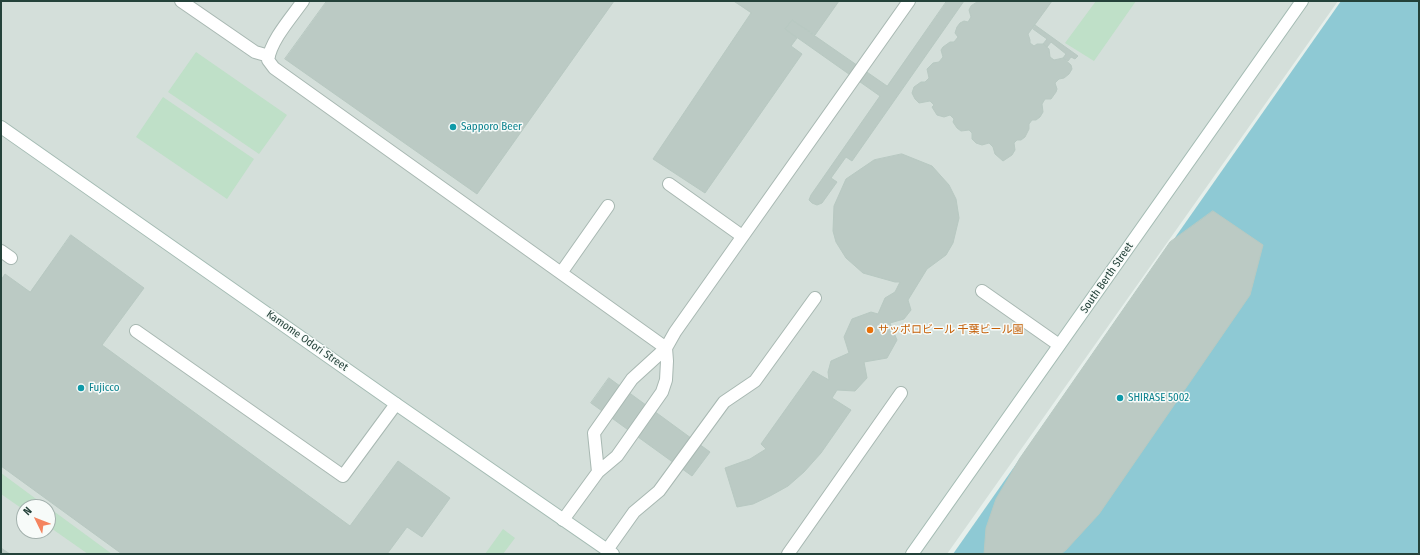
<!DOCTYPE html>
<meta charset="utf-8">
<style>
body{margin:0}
#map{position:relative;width:1420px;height:555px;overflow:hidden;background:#e6efeb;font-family:"Fira Sans Condensed",sans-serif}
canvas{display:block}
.frame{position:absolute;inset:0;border:2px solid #24423a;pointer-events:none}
.north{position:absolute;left:16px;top:499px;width:40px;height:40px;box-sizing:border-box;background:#f7fbf9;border:1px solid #a3b1ad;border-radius:50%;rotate:313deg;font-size:11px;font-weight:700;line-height:16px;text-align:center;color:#24423a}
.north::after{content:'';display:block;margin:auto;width:14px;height:18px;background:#f4845f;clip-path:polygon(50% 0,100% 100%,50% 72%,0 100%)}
</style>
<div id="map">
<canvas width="1420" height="555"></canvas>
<div class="frame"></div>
<div class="north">N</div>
</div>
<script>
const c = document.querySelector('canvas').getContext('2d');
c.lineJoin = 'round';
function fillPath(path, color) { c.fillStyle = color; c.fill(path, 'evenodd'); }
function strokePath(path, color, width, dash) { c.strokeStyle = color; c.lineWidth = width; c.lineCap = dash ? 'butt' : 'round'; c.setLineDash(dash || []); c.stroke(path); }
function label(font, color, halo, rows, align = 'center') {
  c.font = font + ' "Fira Sans Condensed","Noto Sans JP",sans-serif'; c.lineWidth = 3; c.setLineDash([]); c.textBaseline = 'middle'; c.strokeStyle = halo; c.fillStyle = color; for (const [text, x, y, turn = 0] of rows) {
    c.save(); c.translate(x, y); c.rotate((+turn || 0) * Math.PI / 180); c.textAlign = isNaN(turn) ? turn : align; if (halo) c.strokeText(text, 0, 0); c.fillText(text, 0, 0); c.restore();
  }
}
fillPath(new Path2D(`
 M1,1H1338L947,554H1ZM24,507H48V531H24Z`), '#d4dfda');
fillPath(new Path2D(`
 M1096,1H1136L1094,61L1065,43Z
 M196,52L287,115L259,154L168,92Z
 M163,97L254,159L227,199L136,137Z
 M1,473L47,507H24V510L1,494Z
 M48,507L112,554H88L48,526Z
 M503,529L515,538L503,554H485Z`), '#bfe0c8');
fillPath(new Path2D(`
 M1341,1H1419V554H953Z`), '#8ec9d4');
const building = new Path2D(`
 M327,1H614L477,194L285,59Z
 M734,1H839L815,35L792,20L785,29L797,38L791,46L802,54L705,193L653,159L751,13Z
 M947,1H964L852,161L846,157L831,178L837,182L822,203L817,205L812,203L809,200L811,195L880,96L785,29L792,20L887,86Z
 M979,1H1052L1028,34L1030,40V43L1034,46L1037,44H1043L1049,49L1050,57L1054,60L1063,58L1071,65L1072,69L1069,74L1064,78L1059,79L1055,83L1057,89L1056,92L1051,99H1045L1042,104L1043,112L1040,117L1036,120H1032L1029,124V129L1025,137L1021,140H1017L1014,143L1015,150L1012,155L1003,161L995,154L993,147L989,143L982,145L976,143L972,139V133L969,130L961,131L957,128L953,122L954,119L950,115L944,117L937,115L932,107L934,105L930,101L919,103L915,99L912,93L914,87L921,82H925L929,78L927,69L933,63L939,62L943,57L941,50L943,47L950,42H954L958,37L955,33L957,27L960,23L964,21L968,22L971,17L969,10L971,6Z
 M1035,25L1078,56L1075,59L1071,57L1068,61L1063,58L1066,54L1051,42L1047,47L1043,44L1047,39L1033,29Z
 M902,154L932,166L949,185L956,199L959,218L953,243L946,255L927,269L908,300L911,310L904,319L890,323L897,340L887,358L864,362L867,378L855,391L837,390L832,398L851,410L821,453L804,472L788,486L770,496L753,504L737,507L725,468L750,459L766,449L761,444L813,371L829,380L828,372L831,361L849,353L844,337L852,319L871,312L878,314L885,298L895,292L900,282H895L863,273L846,258L836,242L833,231L834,206L846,179L874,160Z
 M1213,211L1263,245L1250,295L1099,514L1066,550L1061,554H984L986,528L996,499L1020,458L1170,242Z
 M71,235L144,288L102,345L350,526L398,461L450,498L422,537L407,527L387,554H122L1,466V280L5,274L30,292Z
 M609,378L710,452L692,476L591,403Z
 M1,548L10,554H1Z`);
fillPath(building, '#bbcac4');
strokePath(building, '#b8c9c2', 1);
const lane = new Path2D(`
 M181,1L255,52L269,56
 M303,1C291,18 271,40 268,60L274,68L666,348L632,379L594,433L598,472
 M669,184L742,236
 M1,251L11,258
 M561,273L608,206
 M982,291L1059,345
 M136,331L343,476L396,404
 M563,520L598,472L617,456L662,392L666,380L667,361L666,348L675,332L909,1
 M607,550L634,512L659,491L724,402L755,381L815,298
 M788,554L901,393`);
const secondary = new Path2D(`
 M1,127L396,404L613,554
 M912,554L1302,1`);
strokePath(lane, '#a8b8b2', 14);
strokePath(secondary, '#a4bbb3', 14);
strokePath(lane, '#fff', 12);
strokePath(secondary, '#fff', 12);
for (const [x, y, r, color] of [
 [453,127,4,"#0f9aa8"],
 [870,330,4,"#e8710a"],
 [81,388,4,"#0f9aa8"],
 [1120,398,4,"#0f9aa8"]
]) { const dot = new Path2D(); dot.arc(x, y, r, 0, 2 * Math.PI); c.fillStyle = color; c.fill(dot); strokePath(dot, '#f7fbf9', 1.5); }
label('11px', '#0d838f', '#f7fbf9', [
 ["Sapporo Beer",461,127],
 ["Fujicco",89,388],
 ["SHIRASE 5002",1128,398]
], 'left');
label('11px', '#24423a', '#f7fbf9', [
 ["South Berth Street",1107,278,-55],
 ["Kamome Odori Street",307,341,35]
]);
label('11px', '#c56008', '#f7fbf9', [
 ["サッポロビール 千葉ビール園",878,330]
], 'left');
</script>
